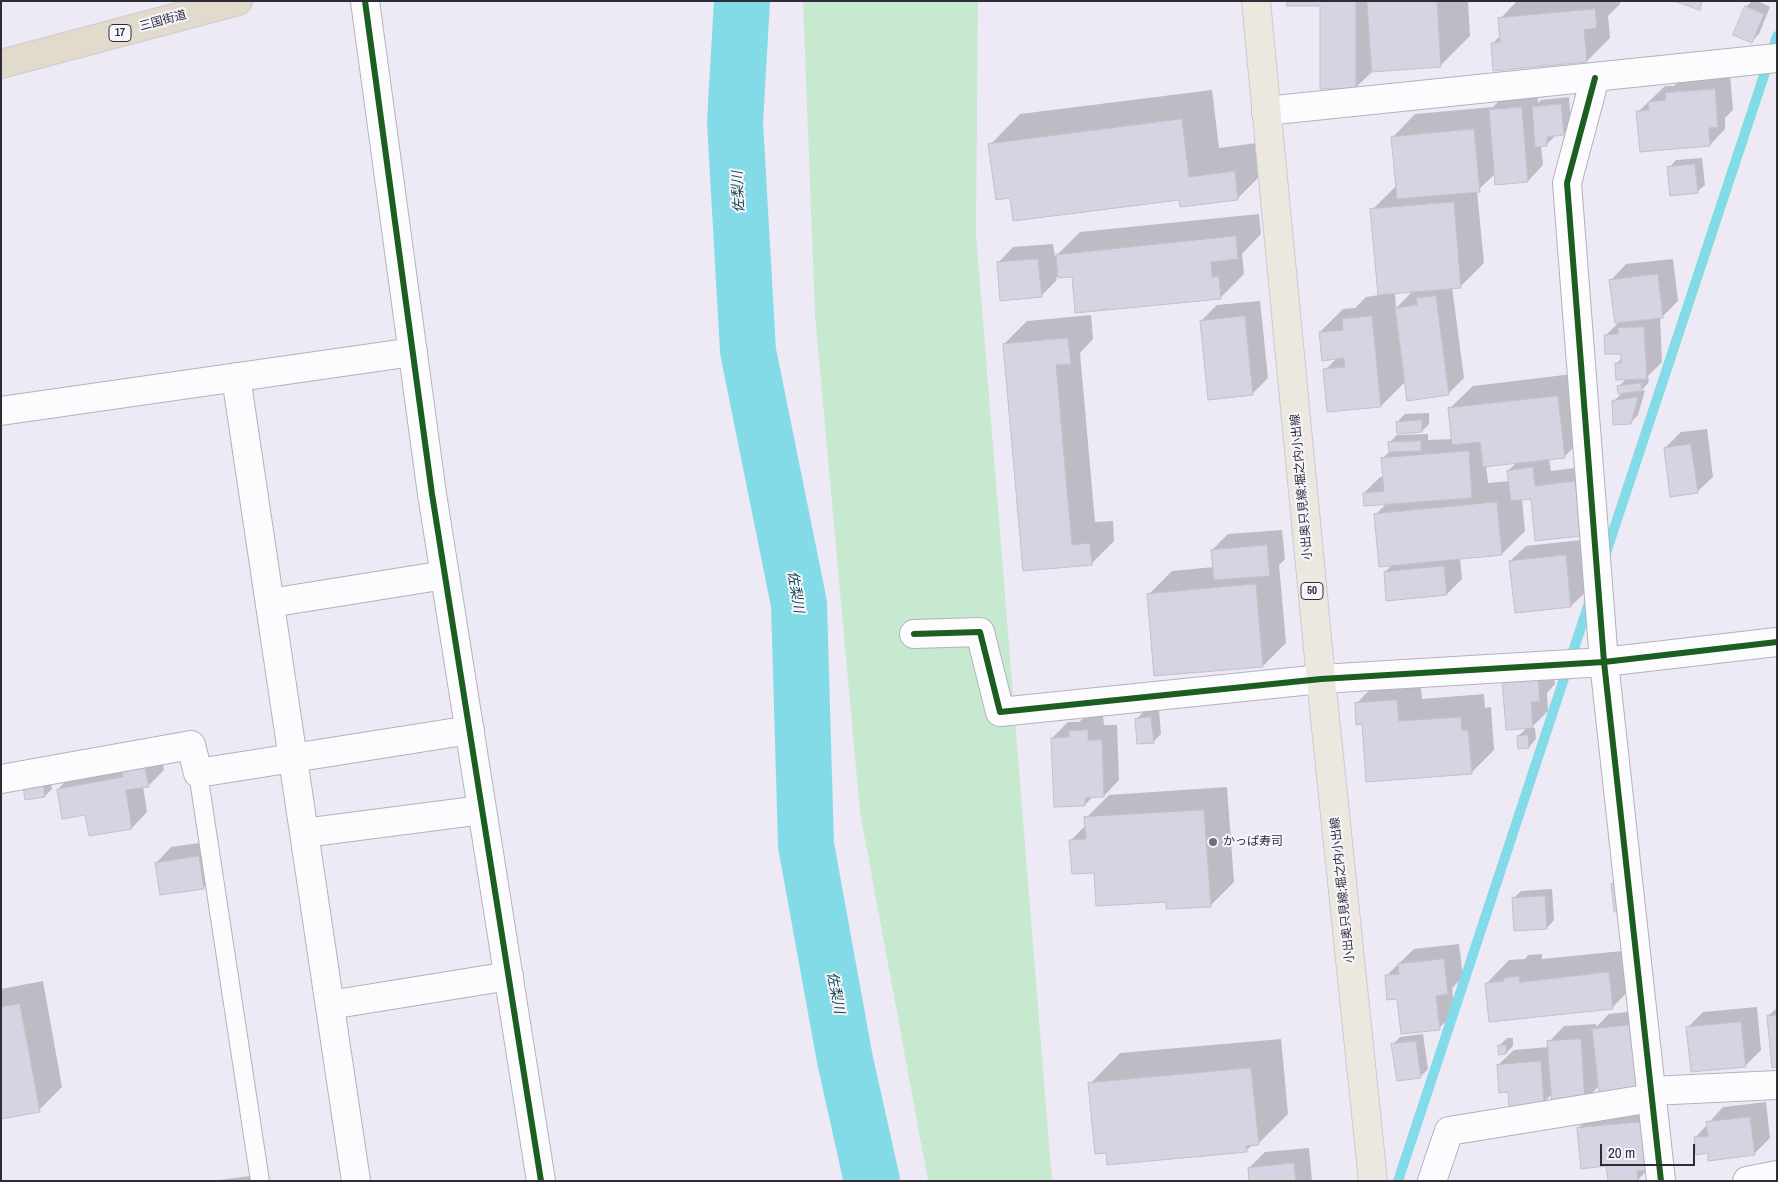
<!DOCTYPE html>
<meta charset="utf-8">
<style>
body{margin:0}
#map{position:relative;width:1778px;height:1182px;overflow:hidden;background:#edeaf6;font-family:"Archivo Narrow",sans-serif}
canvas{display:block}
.frame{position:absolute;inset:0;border:2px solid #2f2c39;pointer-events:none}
.scale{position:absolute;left:1600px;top:1144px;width:95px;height:22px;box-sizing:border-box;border:2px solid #2f2c39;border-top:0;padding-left:6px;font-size:15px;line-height:18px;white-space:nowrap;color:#2f2c39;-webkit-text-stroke:4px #f6f5fc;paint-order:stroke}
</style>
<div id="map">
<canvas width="1778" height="1182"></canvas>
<div class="frame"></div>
<div class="scale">20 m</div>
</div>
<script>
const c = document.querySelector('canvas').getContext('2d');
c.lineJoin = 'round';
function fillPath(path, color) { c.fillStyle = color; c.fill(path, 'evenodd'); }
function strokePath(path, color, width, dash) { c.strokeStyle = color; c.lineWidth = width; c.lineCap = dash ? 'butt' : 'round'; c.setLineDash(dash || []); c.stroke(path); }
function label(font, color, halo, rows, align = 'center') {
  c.font = font + ' "Archivo Narrow","Noto Sans JP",sans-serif'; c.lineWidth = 4; c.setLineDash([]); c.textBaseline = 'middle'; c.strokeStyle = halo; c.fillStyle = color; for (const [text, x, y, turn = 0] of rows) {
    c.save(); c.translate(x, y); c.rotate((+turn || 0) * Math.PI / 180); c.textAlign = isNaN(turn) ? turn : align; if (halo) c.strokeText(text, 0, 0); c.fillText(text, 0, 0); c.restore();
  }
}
fillPath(new Path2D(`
 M803,1H978L976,234L1052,1181H928L860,812L815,315Z`), '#c7e9d0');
fillPath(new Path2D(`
 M1288,1H1468L1470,36L1440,66L1373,71L1355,88L1321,4Z
 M1517,1H1620V4L1608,16L1610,38L1587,61L1492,44L1501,35L1500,19Z
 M1752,1H1758L1770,7L1759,34L1751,42L1746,7Z
 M1730,74L1733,110L1725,118V129L1710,145L1638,112L1665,86H1674L1682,78Z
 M1212,90L1219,148L1264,142L1267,169L1237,199H1180L990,145L1020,114Z
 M1537,92L1538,103L1541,100L1569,97L1571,126L1563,134L1554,135V137L1547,144L1541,145L1543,165L1528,181L1495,174L1477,191L1484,263L1461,286L1452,287L1464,378L1448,394L1406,381L1381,406L1325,370L1337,358L1320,332L1343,309L1355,308L1366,297L1379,295L1372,210L1395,187L1397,186L1392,138L1415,114L1493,107L1505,95ZM1414,290L1396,308L1395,292Z
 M1702,158L1705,185L1697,192L1669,168L1676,160Z
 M1259,214L1261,234L1242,254L1244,274L1220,298L1073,275L1056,277L1057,280L1041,296L998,263L1013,247L1053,244L1055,257L1080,232Z
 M1673,259L1678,301L1663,316L1660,317L1662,362L1648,376L1649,382L1641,391L1645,390L1638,415L1630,423L1613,402L1622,393L1618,387L1626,379L1616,364L1622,358V353L1605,336L1619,322L1611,280L1626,264Z
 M1260,301L1268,378L1253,393L1201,321L1217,305Z
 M1091,315L1093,339L1080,353L1095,522L1113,521L1114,541L1091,564L1025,570L1004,344L1027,321Z
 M1581,373L1587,434L1564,457L1549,459L1551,471L1590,466L1581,535L1532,498L1522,499L1525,531L1502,554L1460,558L1462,579L1447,594L1385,572L1392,565L1375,515L1387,503L1364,493L1380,477H1384L1383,458L1390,451L1389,443L1397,435L1428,434V440L1453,439L1449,409L1473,386ZM1517,462L1508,471L1510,481L1488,483L1486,466Z
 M1429,413V424L1422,431L1397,422L1405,414Z
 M1707,429L1713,477L1697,492L1665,448L1681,432Z
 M1282,530L1285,559L1279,565L1286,643L1263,666L1149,594L1172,571L1214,567L1212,550L1228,534Z
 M1581,540L1587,591L1571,606L1516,612L1510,561L1526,546Z
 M1553,662L1555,684L1547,693L1548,711L1531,728H1535L1536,739L1529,747L1518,736L1528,727L1504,681Z
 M1420,677L1422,699L1484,694L1485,708L1491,707L1494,750L1471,773L1356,704L1379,680Z
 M1159,710L1161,734L1153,742L1136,720L1143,712Z
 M1103,715L1104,725H1117L1119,780L1104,796H1093L1085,805L1052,738L1068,722H1079L1086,716Z
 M160,746L164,770L148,786H143L147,812L132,828L86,813L58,789L74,773Z
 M50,777L52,789L45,796L26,799Z
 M1227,787L1234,882L1211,905L1167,900L1095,871L1071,840L1086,825V818L1109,795Z
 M214,841L219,872L203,888L156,863L171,847Z
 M1552,889L1554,920L1547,928L1513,899L1521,891Z
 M1459,944L1463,977L1452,988L1455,1013L1439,1028L1386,976L1414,949Z
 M1632,950L1635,984L1612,1008L1486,984L1509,960L1525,959L1528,955L1542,954V959Z
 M43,981L62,1087L39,1110L1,1118V989Z
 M1757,1007L1761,1050L1746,1065L1692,1071L1687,1028L1703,1012Z
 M1777,1008V1066L1768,1016Z
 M1645,1010L1657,1037L1636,1088L1599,1086L1584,1101L1552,1094L1543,1103L1509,1091L1498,1065L1514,1050L1549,1047V1042L1564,1026L1596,1024V1027L1609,1014Z
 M1423,1034L1428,1069L1420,1077L1393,1044L1400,1037Z
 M1507,1038H1513V1046L1506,1053L1499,1046Z
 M1281,1039L1288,1114L1258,1144H1253L1246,1151L1107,1152L1090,1084L1120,1053Z
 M1766,1102L1770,1138L1754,1154L1709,1152L1695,1138L1723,1107Z
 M1657,1107L1653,1164L1638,1180L1608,1165L1578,1128L1594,1113Z
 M1309,1148L1312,1181H1251L1249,1168L1265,1152Z
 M258,1175L259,1181H211Z`), '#0003');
strokePath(new Path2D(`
 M1605,556L1777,36
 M1398,1181L1590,600`), '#83dbe7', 10);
strokePath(new Path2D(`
 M742,1L735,122L748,351L799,604L806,845L845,1060L872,1181`), '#83dbe7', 56);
const building = new Path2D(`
 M1287,1H1356V89H1320V6H1287Z
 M1367,1H1437L1441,67L1372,72Z
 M1675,1H1702L1700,10Z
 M1745,6L1764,14L1752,43L1733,35Z
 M1595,9L1597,28L1584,30L1587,62L1493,71L1491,43L1500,42L1498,18Z
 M1715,89L1718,127L1709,128L1710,146L1640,152L1636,111L1649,110L1648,102L1666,100L1665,93Z
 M1561,104L1564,135L1547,137V146L1535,147L1532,107Z
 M1522,107L1528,182L1495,185L1489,110Z
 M1182,119L1189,177L1235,171L1238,200L1180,207L1179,200L1013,221L1010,198L996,200L988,144Z
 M1474,129L1480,192L1397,199L1391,137Z
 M1695,164L1698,193L1670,196L1667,167Z
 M1454,202L1461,288L1378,295L1370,209Z
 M1236,236L1238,259L1211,262L1212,277L1219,276L1221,299L1075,313L1072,277L1058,278L1056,255Z
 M1038,259L1042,297L1000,301L997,262Z
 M1658,274L1663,318L1615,323L1609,280Z
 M1436,296L1449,395L1407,401L1395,308L1417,305L1416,298Z
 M1245,316L1253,395L1208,400L1200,321Z
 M1372,316L1381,407L1327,412L1323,369L1345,367L1344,358L1322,361L1319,332L1343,330L1342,319Z
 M1644,327L1647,379L1616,380L1615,363H1621V354H1605L1604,335L1618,334V328Z
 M1068,338L1071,364L1056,365L1072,545L1090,543L1092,565L1023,571L1003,344Z
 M1641,383L1642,391L1618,394L1617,386Z
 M1558,396L1565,458L1483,467L1480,442L1452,445L1448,408Z
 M1638,397L1631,424L1613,425L1612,401Z
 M1422,420V432L1397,434L1396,422Z
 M1421,441V451L1389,452L1388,442Z
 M1691,444L1698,493L1670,497L1664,448Z
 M1469,451L1472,498L1364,506L1363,493L1384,491L1381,458Z
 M1533,467L1535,486L1575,481L1581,536L1535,541L1531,499L1511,501L1507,471Z
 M1497,502L1502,555L1379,567L1374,514Z
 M1267,545L1270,576L1214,580L1211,550Z
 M1566,555L1571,607L1515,613L1509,561Z
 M1444,566L1447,595L1386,601L1384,572Z
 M1256,584L1263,667L1154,676L1147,594Z
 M1538,677L1540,701L1531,702L1533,728L1506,730L1502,680Z
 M1397,700L1399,721L1461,717L1462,730H1468L1472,774L1366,782L1362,724L1356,725L1355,703Z
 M1151,717L1154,743L1137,744L1135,719Z
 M1088,730V740H1102L1104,797L1085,798V806L1054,807L1051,738L1069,737V731Z
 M1528,735L1529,748L1518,749L1517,736Z
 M144,761L149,787L126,790L132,829L89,836L85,815L62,819L57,789L123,777L121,765Z
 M43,783L45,797L25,800L23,786Z
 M1204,810L1211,907L1166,909V902L1096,906L1094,873L1072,874L1069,840L1086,839L1084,817Z
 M199,856L204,889L160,895L155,863Z
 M1624,883L1627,911L1614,912L1611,884Z
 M1545,896L1547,929L1514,931L1512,898Z
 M1444,959L1448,994L1436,996L1440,1030L1401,1034L1397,999L1387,1000L1385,975L1399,974L1398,964Z
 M1609,972L1613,1009L1489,1022L1485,983L1504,981V978L1519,976L1520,982Z
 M20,1004L40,1112L1,1119V1007Z
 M1777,1015V1067L1772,1068L1767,1016Z
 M1741,1022L1746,1067L1691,1072L1686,1027Z
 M1630,1025L1633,1053H1642L1644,1076L1635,1077L1637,1089L1599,1093L1592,1029Z
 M1581,1039L1585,1102L1552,1104L1547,1041Z
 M1416,1041L1421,1078L1397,1081L1391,1044Z
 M1498,1045H1506V1054L1499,1055Z
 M1541,1061L1544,1104L1509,1107L1508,1092L1499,1093L1497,1065Z
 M1251,1068L1259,1145L1246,1146L1247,1152L1107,1165L1106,1153L1095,1154L1088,1083Z
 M1750,1117L1755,1155L1708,1161V1153L1696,1155L1694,1137L1708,1136L1706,1122Z
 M1642,1122L1646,1170L1637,1171L1638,1181H1608L1606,1166L1581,1169L1577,1128Z
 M1294,1163L1296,1181H1249L1248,1168Z`);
fillPath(building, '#d6d3e2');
strokePath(building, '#c2c0cb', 1);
const lane = new Path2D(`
 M198,773L260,1181`);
const street = new Path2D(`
 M365,1L432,494L541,1181
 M1595,78L1567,183L1604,662L1661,1181
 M1266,111L1777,58
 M236,377L356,1181
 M1,411L413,352
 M270,603L445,575
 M914,634L980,632L1000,712L1321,679L1604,662L1777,642
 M1,779L191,745L198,773L470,730
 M304,833L482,810
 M330,1005L509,976
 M1651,1091L1777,1085
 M1432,1181L1449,1131L1652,1098
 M1747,1181L1777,1175`);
const primary = new Path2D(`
 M1256,1L1321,679L1373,1181`);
const highway = new Path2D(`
 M1,64L238,1`);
strokePath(lane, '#b4b1bc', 20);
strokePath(street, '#b4b1bc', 30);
strokePath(primary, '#cbcad0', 30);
strokePath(highway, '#cbcad0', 30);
strokePath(lane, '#fcfcfe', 18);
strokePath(street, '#fcfcfe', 28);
strokePath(primary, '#ece8df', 28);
strokePath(highway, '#e2dbcb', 28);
strokePath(new Path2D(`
 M365,1L432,494L541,1181
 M1595,78L1567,183L1604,662L1661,1181
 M914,634L980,632L1000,712L1321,679L1604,662L1777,642`), '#1b5e20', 6);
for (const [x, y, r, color] of [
 [1213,842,5,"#726e7b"]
]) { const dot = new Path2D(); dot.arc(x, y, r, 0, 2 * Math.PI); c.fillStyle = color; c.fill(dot); strokePath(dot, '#f6f5fc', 2); }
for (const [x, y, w] of [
 [120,33,22],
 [1312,591,22]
]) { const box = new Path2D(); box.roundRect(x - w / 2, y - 8.5, w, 17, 4); c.fillStyle = '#f6f5fc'; c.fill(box); strokePath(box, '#2f2c39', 1); }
label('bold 11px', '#2f2c39', null, [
 ["17",120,33],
 ["50",1312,591]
]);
label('12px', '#2f2c39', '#f6f5fc', [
 ["三国街道",163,21,-15],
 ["小出奥只見線;堀之内小出線",1302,487,-95],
 ["小出奥只見線;堀之内小出線",1343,890,-96]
]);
label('12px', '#2f2c39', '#f6f5fc', [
 ["かっぱ寿司",1223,842]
], 'left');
label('italic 14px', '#174e53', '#f6f5fc', [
 ["佐梨川",739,192,-93],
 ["佐梨川",795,592,81],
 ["佐梨川",835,993,79]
]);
</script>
